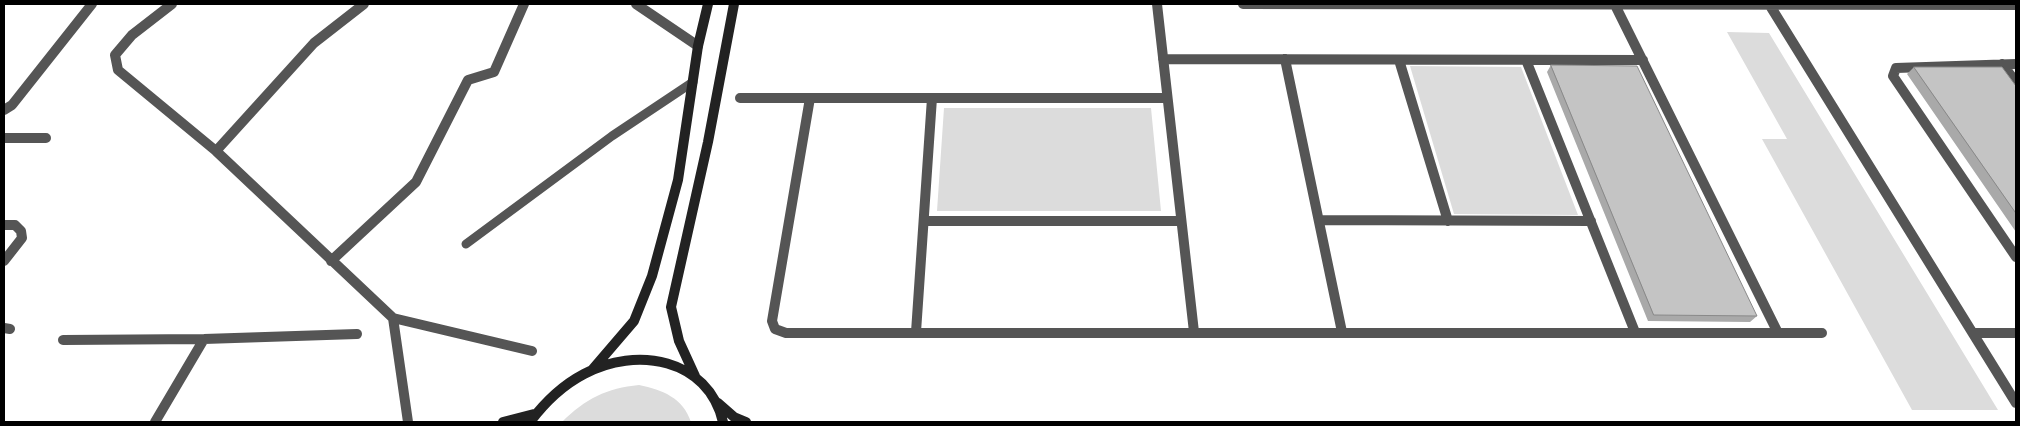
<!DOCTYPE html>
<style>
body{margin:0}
#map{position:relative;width:2020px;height:426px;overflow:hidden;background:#fff;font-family:Poppins,sans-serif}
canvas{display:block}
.frame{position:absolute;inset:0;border:5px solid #000;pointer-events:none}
</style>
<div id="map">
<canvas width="2020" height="426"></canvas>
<div class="frame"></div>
</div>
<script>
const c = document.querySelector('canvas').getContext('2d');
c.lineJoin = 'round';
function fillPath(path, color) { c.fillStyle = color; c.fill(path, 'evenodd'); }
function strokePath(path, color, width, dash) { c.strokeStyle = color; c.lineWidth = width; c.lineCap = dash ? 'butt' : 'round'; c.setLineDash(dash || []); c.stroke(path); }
fillPath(new Path2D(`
 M1727,32L1769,33L1998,410H1912L1762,139H1787Z
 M1410,66L1521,67L1578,215L1454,214Z
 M944,108H1151L1161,211H937Z
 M639,385C663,390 683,398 691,422H562C585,399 607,388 639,385Z`), '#dcdcdc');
strokePath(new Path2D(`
 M466,244L612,136L693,82`), '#555', 9);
strokePath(new Path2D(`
 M172,4L132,35L115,55L118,70L216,151L393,318L408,422
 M636,4L698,46
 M1157,4L1194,332
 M1243,4L2016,5
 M1769,4L2016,403
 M1615,5L1778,333
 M1163,59L1643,60
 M1285,59L1342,332
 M1399,60L1448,221
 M1526,60L1635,332
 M2002,64L2016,82
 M2016,64L1896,68L1893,76L2016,257
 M740,98H1167
 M810,98L772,321L775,329L786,333H1822
 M4,110L12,105L92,4
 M4,138H46
 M216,151L314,43L364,4
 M1319,220L1591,221
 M924,221H1181
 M4,225H15L21,231L22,238L4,261
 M331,261L416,182L468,80L494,72L524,4
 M393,318L532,351
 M4,328L10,329
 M916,332L932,98
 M1973,333H2016
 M63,340L204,339L357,334
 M155,422L204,339`), '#555', 10);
strokePath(new Path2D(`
 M592,370L634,321L652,276L678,180L698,46L708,4
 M695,376L679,341L671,307L708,142L734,4
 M718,403L734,417L746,422
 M503,422L534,414
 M530,422C545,402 561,386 584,374C636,346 708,358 723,422`), '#222', 10);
fillPath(new Path2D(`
 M1551,65L1757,316L1750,322L1648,321L1547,72Z
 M1914,67L2016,86V232L1907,74Z`), '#a9a9a9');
const building = new Path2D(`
 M1551,65L1637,66L1757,316L1654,315Z
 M1914,67H2002L2016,86V213Z`);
fillPath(building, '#c4c4c4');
strokePath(building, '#898989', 1);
</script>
